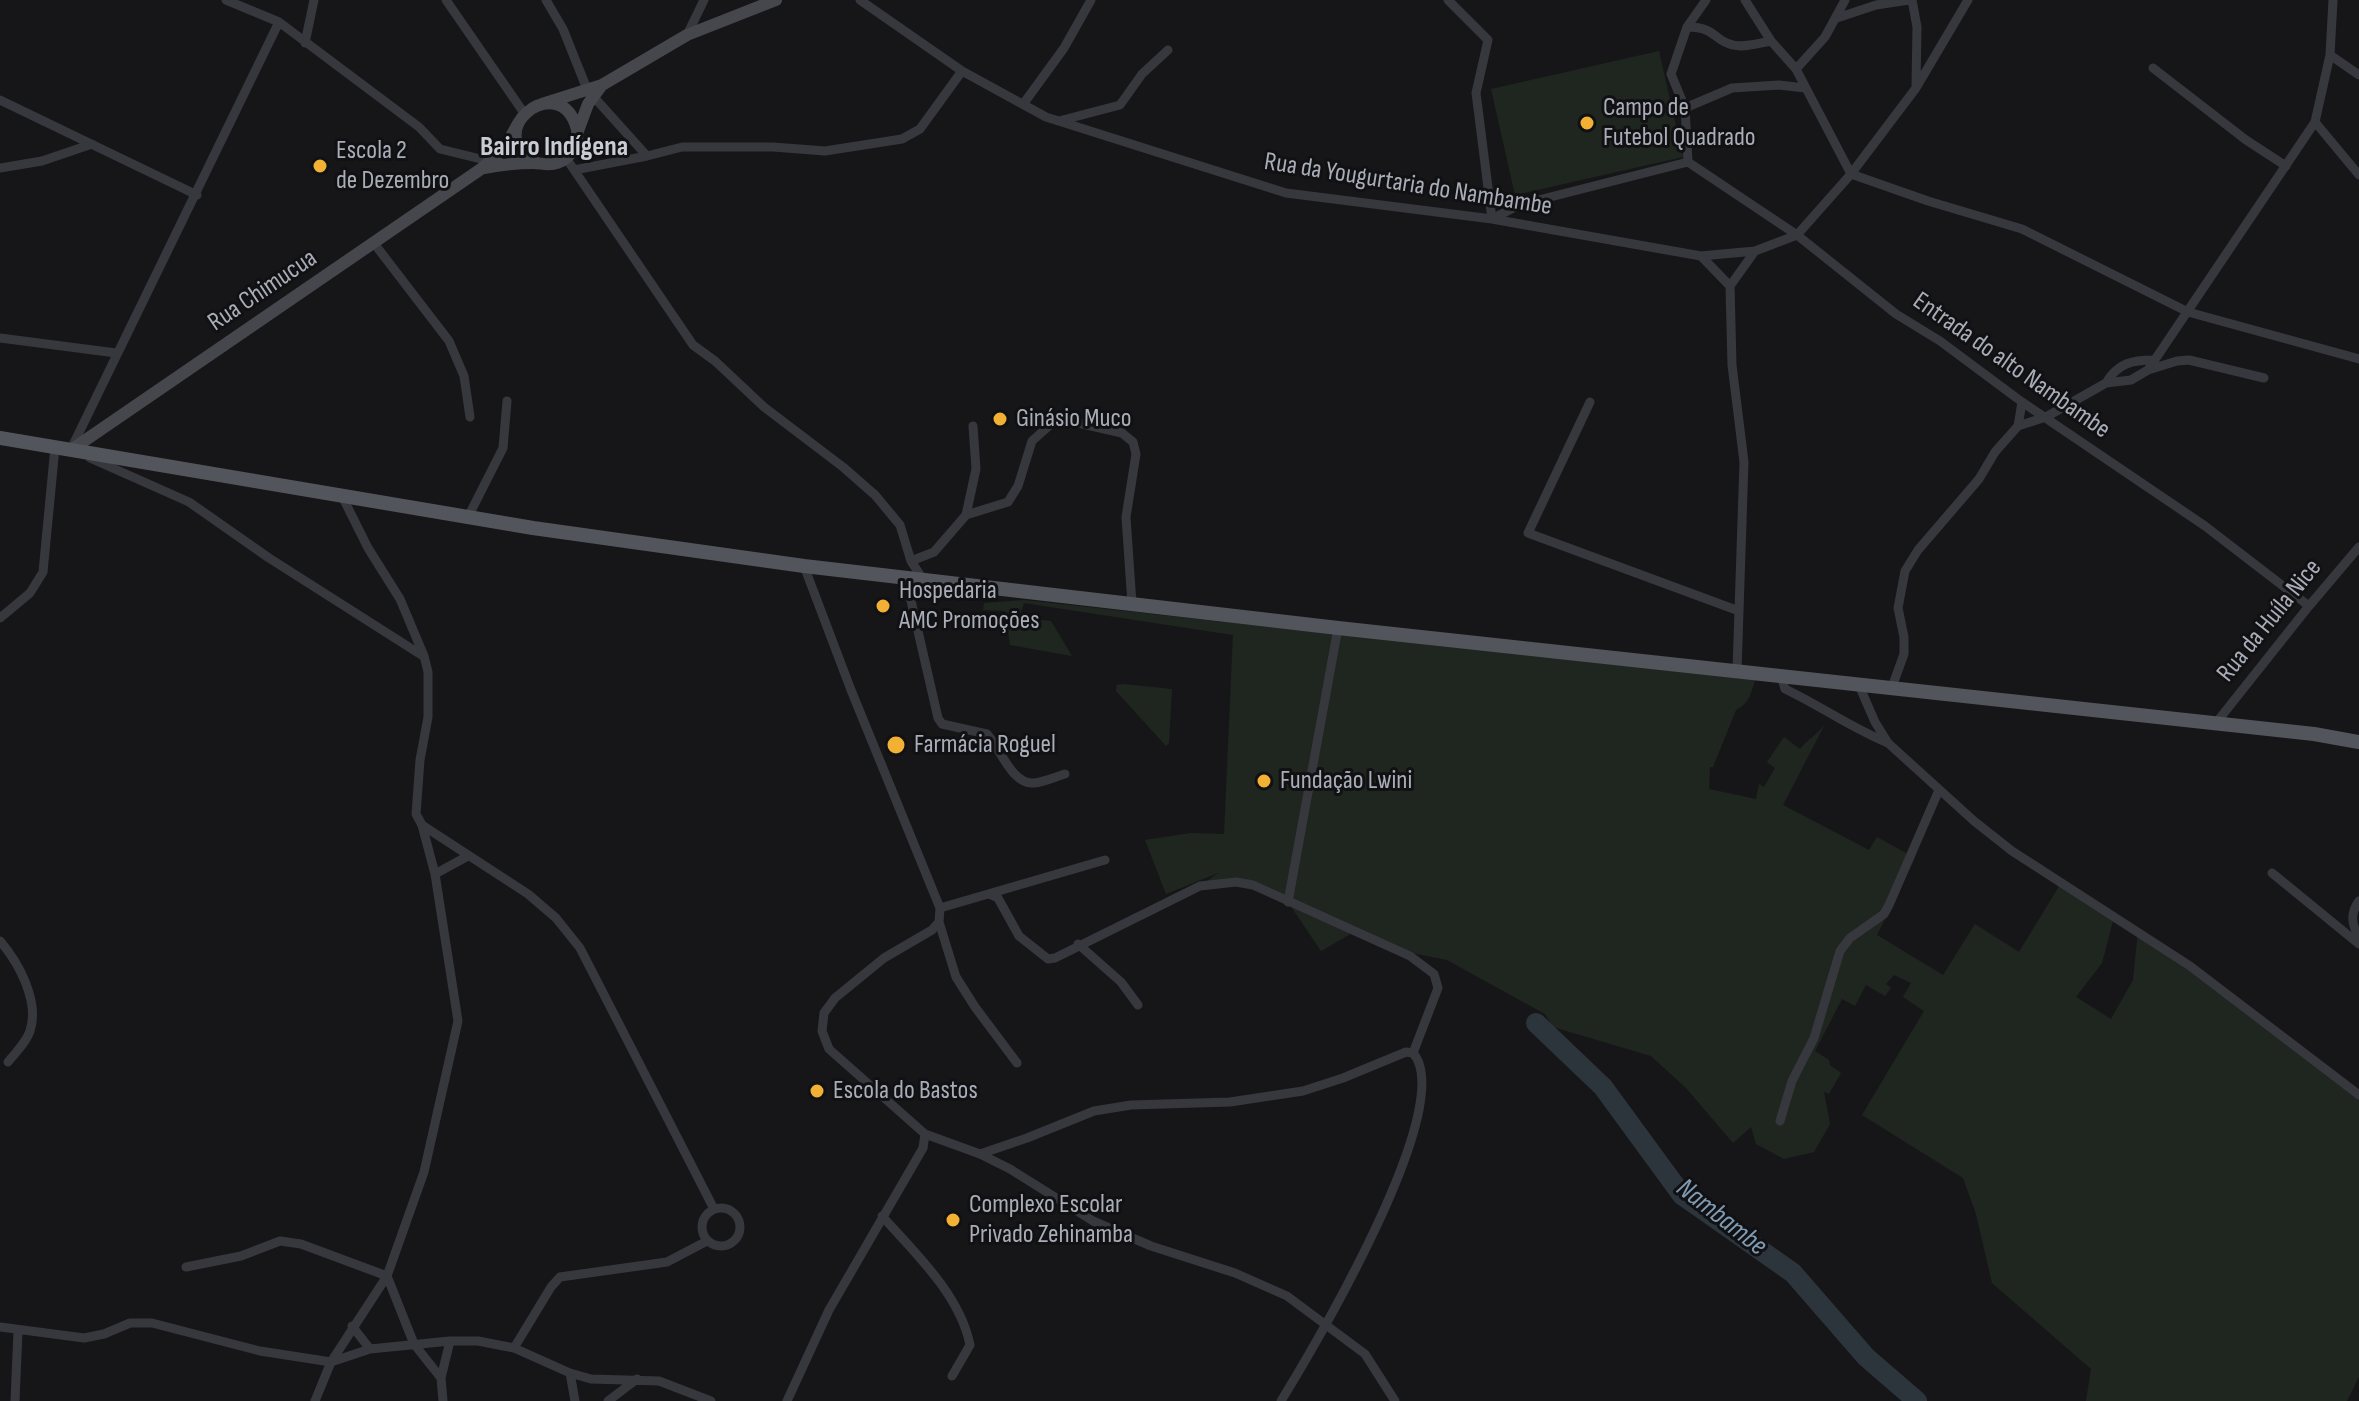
<!DOCTYPE html>
<meta charset="utf-8">
<style>
body{margin:0}
canvas{display:block;background:#161618}
</style>
<canvas width="2359" height="1401"></canvas>
<script>
const c = document.querySelector('canvas').getContext('2d');
c.lineJoin = 'round';
function fillPath(path, color) { c.fillStyle = color; c.fill(path, 'evenodd'); }
function strokePath(path, color, width, dash) { c.strokeStyle = color; c.lineWidth = width; c.lineCap = dash ? 'butt' : 'round'; c.setLineDash(dash || []); c.stroke(path); }
function label(font, color, halo, rows, align = 'center') {
  c.font = font + ' "Sofia Sans Condensed",sans-serif'; c.lineWidth = 6; c.setLineDash([]); c.textBaseline = 'middle'; c.strokeStyle = halo; c.fillStyle = color; for (const [text, x, y, turn = 0] of rows) {
    c.save(); c.translate(x, y); c.rotate((+turn || 0) * Math.PI / 180); c.textAlign = isNaN(turn) ? turn : align; if (halo) c.strokeText(text, 0, 0); c.fillText(text, 0, 0); c.restore();
  }
}
fillPath(new Path2D(`
 M1659,51L1683,157L1515,195L1491,89Z
 M1024,600L1755,680C1751,693 1749,704 1736,710L1713,767H1710L1709,789L1756,799L1759,784L1764,787L1775,768L1767,762L1784,737L1800,749C1808,739 1816,736 1825,724L1783,805L1869,850L1877,837L1915,858L1877,935L1943,975L1975,924L2019,952L2061,883L2114,917L2102,963L2076,997L2111,1019L2133,980L2138,931L2359,1095V1377L2347,1401H2086L2091,1369L1992,1283L1976,1214L1963,1178L1862,1115L1924,1011L1903,997L1911,983L1894,975L1886,984L1891,988L1885,996L1866,985L1855,1006L1842,999L1815,1051L1829,1060L1830,1065L1841,1073L1829,1094L1824,1092L1830,1124L1814,1152L1784,1159L1756,1144L1751,1127L1733,1143L1686,1088L1651,1056L1553,1027L1545,1014L1447,960L1397,950L1354,932L1321,951L1288,902L1253,885L1200,886L1218,873L1166,894L1145,840L1191,833L1224,834L1233,635L1024,603L1019,618L1051,621L1072,656L1010,645L1005,611L983,610L984,603Z
 M1123,684L1172,689L1169,743L1166,746L1116,691L1117,685Z`), '#1e261f');
strokePath(new Path2D(`
 M1536,1023L1603,1087L1682,1195L1793,1273L1866,1357L1917,1401`), '#2c353c', 20);
strokePath(new Path2D(`
 M226,0L279,22L419,127L440,149L489,161
 M446,0L524,113
 M546,0L563,29L587,89
 M860,0L962,71L1046,117L1286,193L1492,219L1701,256L1755,251L1797,235L1851,174L1916,88L1968,0
 M1448,0L1488,40L1476,93L1492,219L1519,205L1688,162L1685,108L1671,74L1687,27L1706,0
 M1745,0L1771,41L1796,69L1851,174L1928,201L2022,229L2188,312L2359,359
 M1912,0L1917,27L1916,85
 M1837,18L1876,5L1909,0
 M1687,27C1717,27 1713,41 1733,45C1745,48 1759,43 1771,41
 M687,35L704,0
 M305,43L314,0
 M2330,55L2359,75
 M2153,68L2246,140L2286,166
 M1796,69L1825,37L1845,0
 M0,100L197,195
 M1024,103L1064,48L1091,0
 M1685,108L1732,88L1779,85L1805,88
 M1059,121L1120,105L1142,74L1168,50
 M2315,122L2359,175
 M647,156L682,147H773L825,151L902,139L920,129L962,71
 M566,158L693,345L715,361L764,407L843,467L875,495L900,525L911,561L924,581
 M1688,162L1797,235L1896,314L1940,341L2022,402L2205,526L2309,606
 M0,168L42,161L92,144
 M574,170L647,156L593,96
 M373,242L449,341L464,376L470,417
 M1701,256L1730,286
 M0,338L116,353
 M2148,370L2177,361L2189,360L2264,378
 M2106,383C2118,363 2132,360 2154,360
 M1590,402L1528,533L1739,611
 M2018,426L2022,402
 M72,447L279,22
 M90,458L189,502L269,558L423,656
 M966,515L1008,502L1018,486L1032,441L1050,425L1065,420L1122,433L1133,442L1136,454L1126,517L1132,604
 M468,517L503,448L507,401
 M911,561L934,552L966,515L976,469L973,426
 M804,566L851,690L940,908L939,922L932,930L884,958L835,998L824,1013L822,1031L829,1049L925,1134L980,1154L1010,1169L1093,1221L1151,1246L1235,1273L1287,1296L1365,1354L1395,1401
 M906,579L938,718L942,724L987,734C1000,748 1012,785 1034,783C1044,782 1055,777 1065,774
 M0,618L30,593L43,572L55,447
 M1737,670L1744,462L1732,365L1730,286L1755,251
 M1781,675L1785,689C1821,706 1851,728 1888,743L1875,722L1858,683
 M1892,687L1904,654V637L1898,608L1905,571L1918,550L1979,479L1995,452L2018,426L2046,417L2106,383L2131,380L2148,370L2315,122L2330,55L2333,0
 M2216,723L2309,606L2359,547
 M1888,743L1974,821L2012,851L2190,966L2359,1095
 M422,825L528,894L556,918L580,948L714,1209
 M2272,873L2359,944
 M435,874L468,856
 M989,894L998,898L1019,936L1048,959L1055,958L1200,886L1236,882L1253,885L1410,956L1434,974L1438,988L1413,1053
 M2359,901C2350,913 2351,924 2359,937
 M1288,902L1338,628
 M940,908L1105,860
 M939,922L956,977L975,1007L1017,1063
 M0,941C18,962 40,1001 30,1031C26,1043 16,1052 8,1062
 M1078,944L1121,982L1138,1005
 M1780,1121L1792,1081L1814,1038L1840,951L1850,938L1884,914L1889,905L1939,790
 M980,1154L1027,1138L1094,1111L1131,1105L1230,1102L1303,1091L1343,1078L1406,1052L1413,1053C1459,1104 1314,1347 1281,1401
 M702 1227a19 19 0 1 1 38 0a19 19 0 1 1-38 0Z
 M882,1216C916,1254 960,1295 970,1345L952,1376
 M186,1267L241,1256L280,1241L301,1244L387,1276L414,1344L441,1378
 M352,1326L370,1349
 M0,1327L84,1338L104,1334L130,1323H152L260,1351L331,1362L370,1349L450,1341H478L514,1348L570,1373L591,1379L659,1381L711,1401
 M514,1348L551,1287L560,1277L667,1262L707,1241
 M570,1373L575,1401
 M15,1401L18,1331
 M315,1401L331,1362L387,1276L424,1172L458,1021L435,874L422,825L416,814L420,760L428,717V672L424,656L400,599L368,548L342,496
 M443,1401L441,1378L450,1341
 M608,1401L637,1379
 M787,1401L829,1310L923,1148L925,1134`), '#37383d', 9);
strokePath(new Path2D(`
 M542,104L602,85L687,35L776,0
 M578,131L588,104L602,85
 M484,168C500,165 516,163 533,163C541,163 549,166 557,163C573,158 582,139 575,123C555,72 479,133 537,163
 M71,450L481,169L504,149L519,122`), '#45474d', 12);
strokePath(new Path2D(`
 M0,438L533,528L804,566L1338,628L2314,734L2359,742`), '#53555c', 14);
for (const [x, y, r, color] of [
 [1587,123,8,"#f2b134"],
 [320,166,8,"#f2b134"],
 [1000,419,8,"#f2b134"],
 [883,606,8,"#f2b134"],
 [896,745,10,"#f2b134"],
 [1264,781,8,"#f2b134"],
 [817,1091,8,"#f2b134"],
 [953,1220,8,"#f2b134"]
]) { const dot = new Path2D(); dot.arc(x, y, r, 0, 2 * Math.PI); c.fillStyle = color; c.fill(dot); strokePath(dot, '#111113', 3); }
label('26px', '#a8adb8', '#111113', [
 ["Campo de",1603,108],
 ["Futebol Quadrado",1603,138],
 ["Escola 2",336,151],
 ["de Dezembro",336,181],
 ["Ginásio Muco",1016,419],
 ["Hospedaria",899,591],
 ["AMC Promoções",899,621],
 ["Farmácia Roguel",914,745],
 ["Fundação Lwini",1280,781],
 ["Escola do Bastos",833,1091],
 ["Complexo Escolar",969,1205],
 ["Privado Zehinamba",969,1235]
], 'left');
label('26px', '#a8adb8', '#111113', [
 ["Rua da Yougurtaria do Nambambe",1408,185,9],
 ["Rua Chimucua",263,291,-34],
 ["Entrada do alto Nambambe",2011,366,35],
 ["Rua da Huíla Nice",2270,621,-51]
]);
label('bold 28px', '#c9ccd4', '#111113', [
 ["Bairro Indígena",554,148]
]);
label('italic 28px', '#7f9bb3', '#111113', [
 ["Nambambe",1721,1218,38]
]);
</script>
